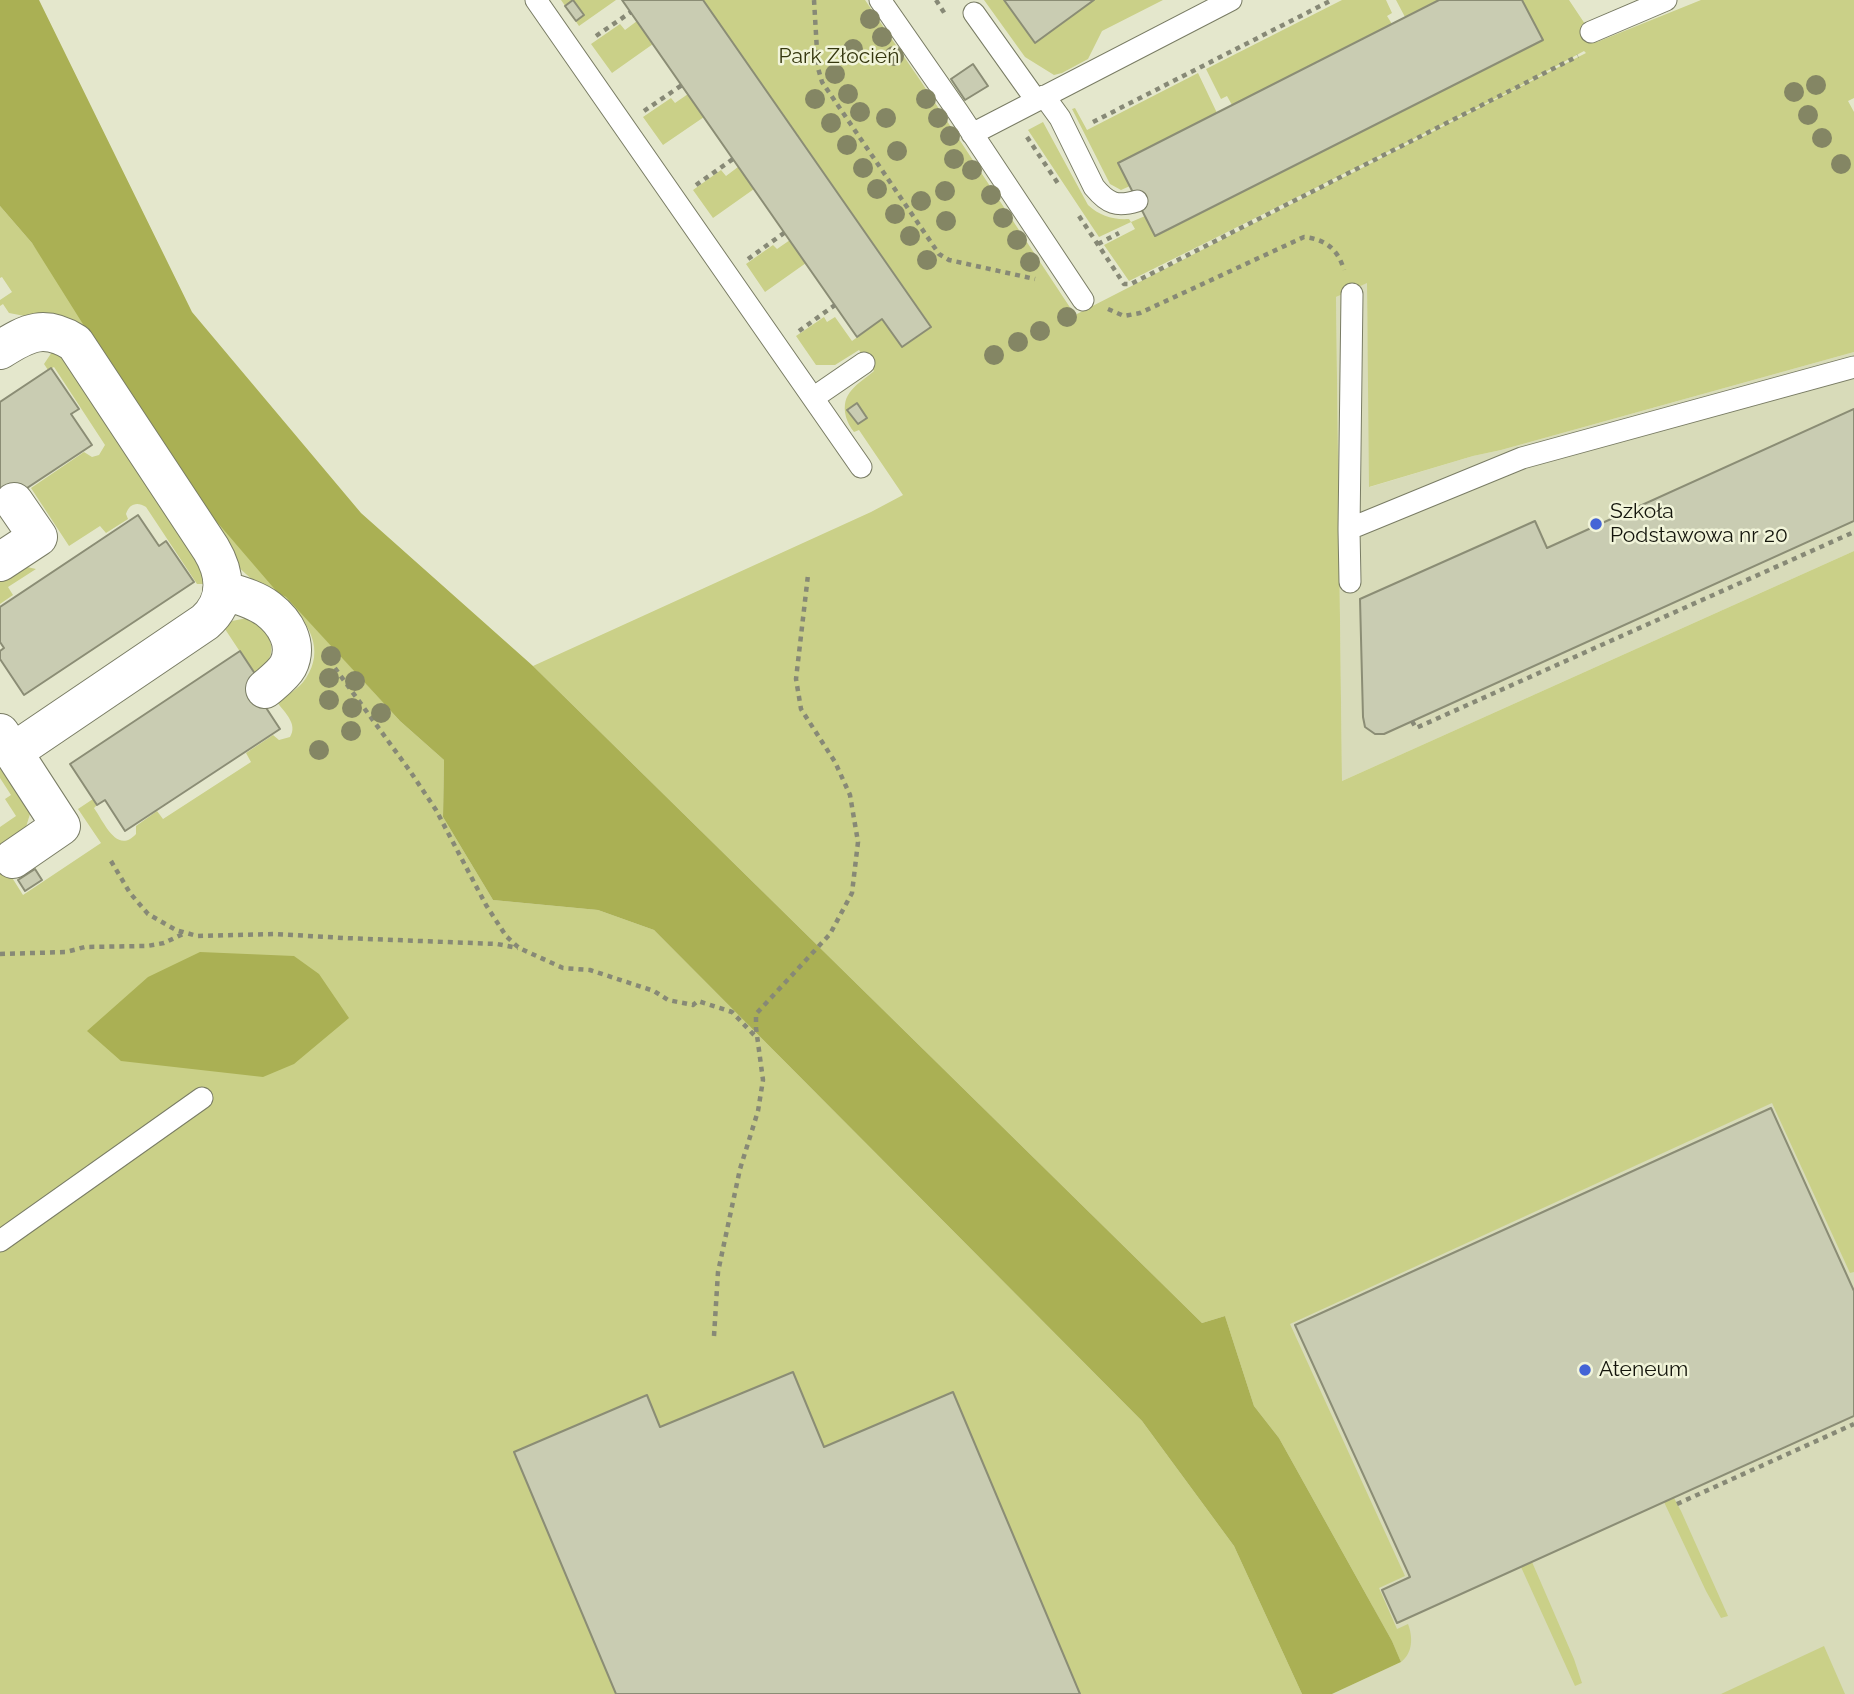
<!DOCTYPE html>
<meta charset="utf-8">
<style>
body{margin:0}
canvas{display:block;background:#e4e7cc}
</style>
<canvas width="1854" height="1694"></canvas>
<script>
const c = document.querySelector('canvas').getContext('2d');
c.lineJoin = 'round';
function fillPath(path, color) { c.fillStyle = color; c.fill(path, 'evenodd'); }
function strokePath(path, color, width, dash) { c.strokeStyle = color; c.lineWidth = width; c.lineCap = dash ? 'butt' : 'round'; c.setLineDash(dash || []); c.stroke(path); }
function label(font, color, halo, rows, align = 'center') {
  c.font = font + ' Raleway,sans-serif'; c.lineWidth = 5; c.setLineDash([]); c.textBaseline = 'middle'; c.strokeStyle = halo; c.fillStyle = color; for (const [text, x, y, turn = 0] of rows) {
    c.save(); c.translate(x, y); c.rotate((+turn || 0) * Math.PI / 180); c.textAlign = isNaN(turn) ? turn : align; if (halo) c.strokeText(text, 0, 0); c.fillText(text, 0, 0); c.restore();
  }
}
fillPath(new Path2D(`
 M1367,282L1370,487L1473,456L1501,450L1854,352V551L1342,781L1336,297Z
 M1802,1047L1854,1153V1694H1332L1401,1662L1225,1316Z`), '#d8dbb9');
fillPath(new Path2D(`
 M561,0H616L579,26Z
 M703,0H865L920,80L1075,315L1586,53L1584,51L1516,88L1129,281L1104,245L1135,229L1131,222L1099,237L1028,130L1043,122L1088,205C1100,216 1113,220 1129,219L1131,222L1145,216L1156,236L1542,40L1522,0H1569L1597,42L1701,0H1854V98L1848,101L1854,112V352L1501,450L1473,456L1369,487L1367,283L1336,297L1342,781L1854,551V1272L1850,1273L1772,1103L1290,1324L1405,1576L1379,1588L1397,1629L1408,1624C1413,1637 1413,1653 1401,1662L1392,1641L1279,1438L1254,1406L1225,1316L1202,1323L533,666L871,512L903,495L859,430L854,432C850,427 848,423 846,417C840,392 858,385 874,371L859,350L835,365H816L796,336L824,317L827,322L835,317L852,341L882,319L931,326Z
 M984,0H1004L1035,43L1094,0H1163L1102,31L1088,59L1062,73L1054,75L1025,57Z
 M1342,0H1386L1392,13L1387,16L1392,24L1232,105L1227,96L1221,99L1206,69Z
 M1396,0H1439L1405,17Z
 M637,21L653,44L612,73L591,44L620,24L625,30Z
 M1198,73L1217,113L1118,163L1130,186L1121,190L1110,184L1072,109L1075,108L1087,130Z
 M688,94L704,117L663,145L643,117L671,98L675,103Z
 M738,167L754,189L713,218L693,190L721,170L726,176Z
 M0,206L32,243L278,593L286,596L400,721L444,760L443,817L493,900L598,910L654,930L1142,1421L1234,1546L1302,1694H0V827L16,816L5,799L11,795L0,778V760L30,814L11,876L23,895L101,843L78,809L93,799L97,805L94,808C104,822 117,855 136,834V826L157,811L163,819L251,762L246,753L273,735L279,740L290,737C298,724 285,713 277,702C287,695 299,689 306,678C325,650 309,622 287,603C280,597 272,593 264,588C253,581 244,572 235,564L30,317L9,313L3,304L0,306V300L12,292L2,277L0,278Z
 M790,240L806,263L765,292L746,264L773,245L777,249Z
 M54,349L59,351L201,558L209,584H197L146,507C137,501 129,504 126,514L128,519L106,533L100,526L69,546L31,488L84,452L92,457L99,455L105,445L54,367L48,370L44,364Z
 M27,567L36,569L8,587L13,595L0,604V582L17,570Z
 M247,618C264,624 278,644 268,661C265,666 260,671 256,676L223,626L232,621Z
 M1674,1498L1681,1511L1728,1616L1721,1618L1706,1591L1664,1502Z
 M1532,1562L1574,1659L1582,1683L1575,1686L1521,1567Z
 M1824,1646L1845,1694H1721Z`), '#cad088');
fillPath(new Path2D(`
 M0,0H39L192,312L361,513L533,666L1202,1323L1225,1316L1254,1406L1279,1438L1392,1641L1401,1662L1332,1694H1302L1234,1546L1142,1421L654,930L598,910L493,900L443,817L444,760L400,721L286,597L278,593L198,500L125,391L32,243L0,206Z
 M200,952L294,956L319,974L349,1018L294,1064L263,1077L121,1061L87,1031L148,977Z`), '#aab054');
const building = new Path2D(`
 M573,0L584,15L576,21L565,6Z
 M622,0H703L931,327L902,347L882,319L857,337Z
 M1004,0H1094L1035,43Z
 M1439,0H1522L1543,40L1155,236L1118,163Z
 M973,64L988,86L965,100L951,79Z
 M51,368L79,409L71,414L92,445L0,506V402Z
 M857,403L867,418L858,424L847,410Z
 M1854,409V521L1384,734H1375L1365,727L1363,717L1360,599L1535,521L1547,548Z
 M138,515L159,546L166,541L194,582L24,695L0,659V651L4,648L0,642V607Z
 M240,651L267,692L259,697L280,729L125,831L105,800L97,805L70,764Z
 M35,869L42,880L25,891L18,880Z
 M1771,1108L1854,1291V1416L1397,1623L1382,1590L1410,1577L1295,1325Z
 M793,1372L824,1447L953,1392L1080,1694H616L514,1452L647,1395L660,1427Z`);
fillPath(building, '#c9ccb2');
strokePath(building, '#8b8d75', 2);
const lane = new Path2D(`
 M536,0L861,467
 M880,0L958,112L1083,300
 M974,13L1036,100
 M1591,32L1666,0
 M1044,96L1060,118L1094,187C1108,204 1117,207 1137,201
 M972,134L1231,0
 M1352,294L1349,529L1522,458L1854,367
 M813,398L864,363
 M1349,529L1350,582
 M0,1241L202,1098`);
const street = new Path2D(`
 M0,350C28,332 45,324 75,343L211,549C226,574 229,601 205,622L13,752L0,733
 M0,562L38,537L14,502
 M222,590C238,595 255,599 268,609C285,622 299,644 288,666C283,675 273,682 265,689
 M13,752L61,826L13,859`);
strokePath(lane, '#797c64', 23);
strokePath(street, '#797c64', 40);
strokePath(new Path2D(`
 M814,0L818,68L822,82L939,254L949,260L1035,279
 M936,0L945,14
 M596,36L631,12
 M644,111L682,85
 M1093,122L1332,0
 M1027,137L1059,185
 M696,185L733,159
 M1079,216L1124,284H1131L1578,56
 M1098,244L1119,233
 M748,259L784,233
 M1108,309L1124,316L1140,313L1304,237C1325,239 1338,249 1344,270
 M799,331L835,305
 M329,660L410,771L436,810L486,905L506,936L519,948L563,968L590,970L654,991L668,1000L693,1005L698,1001L732,1012L756,1037
 M1412,721L1416,728L1854,532
 M111,861L130,893L148,914L176,930L197,936L275,934L344,938L497,944L518,948
 M0,954L66,952L85,947L147,946L164,943L185,933
 M714,1336L718,1272L740,1169L758,1111L763,1080L756,1028V1014L830,934L852,893L858,842L850,795L835,762L801,709L796,679L808,575
 M1677,1504L1854,1424`), '#878976', 4.5, [5, 5]);
strokePath(lane, '#fff', 21);
strokePath(street, '#fff', 38);
c.fillStyle = '#848664';
for (const [x, y] of [
 [870,19],
 [882,37],
 [853,49],
 [894,56],
 [835,74],
 [1816,85],
 [1794,92],
 [848,94],
 [815,99],
 [926,99],
 [860,112],
 [1808,115],
 [886,118],
 [938,118],
 [831,123],
 [950,136],
 [1822,138],
 [847,145],
 [897,151],
 [954,159],
 [1841,164],
 [863,168],
 [972,170],
 [877,189],
 [945,191],
 [991,195],
 [921,201],
 [895,214],
 [1003,218],
 [946,221],
 [910,236],
 [1017,240],
 [927,260],
 [1030,262],
 [1067,317],
 [1040,331],
 [1018,342],
 [994,355],
 [331,656],
 [329,678],
 [355,681],
 [329,700],
 [352,708],
 [381,713],
 [351,731],
 [319,750]
]) { c.beginPath(); c.arc(x, y, 10, 0, 2 * Math.PI); c.fill(); }
for (const [x, y, r, color] of [
 [1596,524,7,"#4464d6"],
 [1585,1370,7,"#4464d6"]
]) { const dot = new Path2D(); dot.arc(x, y, r, 0, 2 * Math.PI); c.fillStyle = color; c.fill(dot); strokePath(dot, '#f1f4d9', 2.5); }
label('21px', '#35370f', '#f1f4d9', [
 ["Park Złocień",839,57]
]);
label('21px', '#14150c', '#f1f4d9', [
 ["Szkoła",1610,512],
 ["Podstawowa nr 20",1610,536],
 ["Ateneum",1599,1370]
], 'left');
</script>
